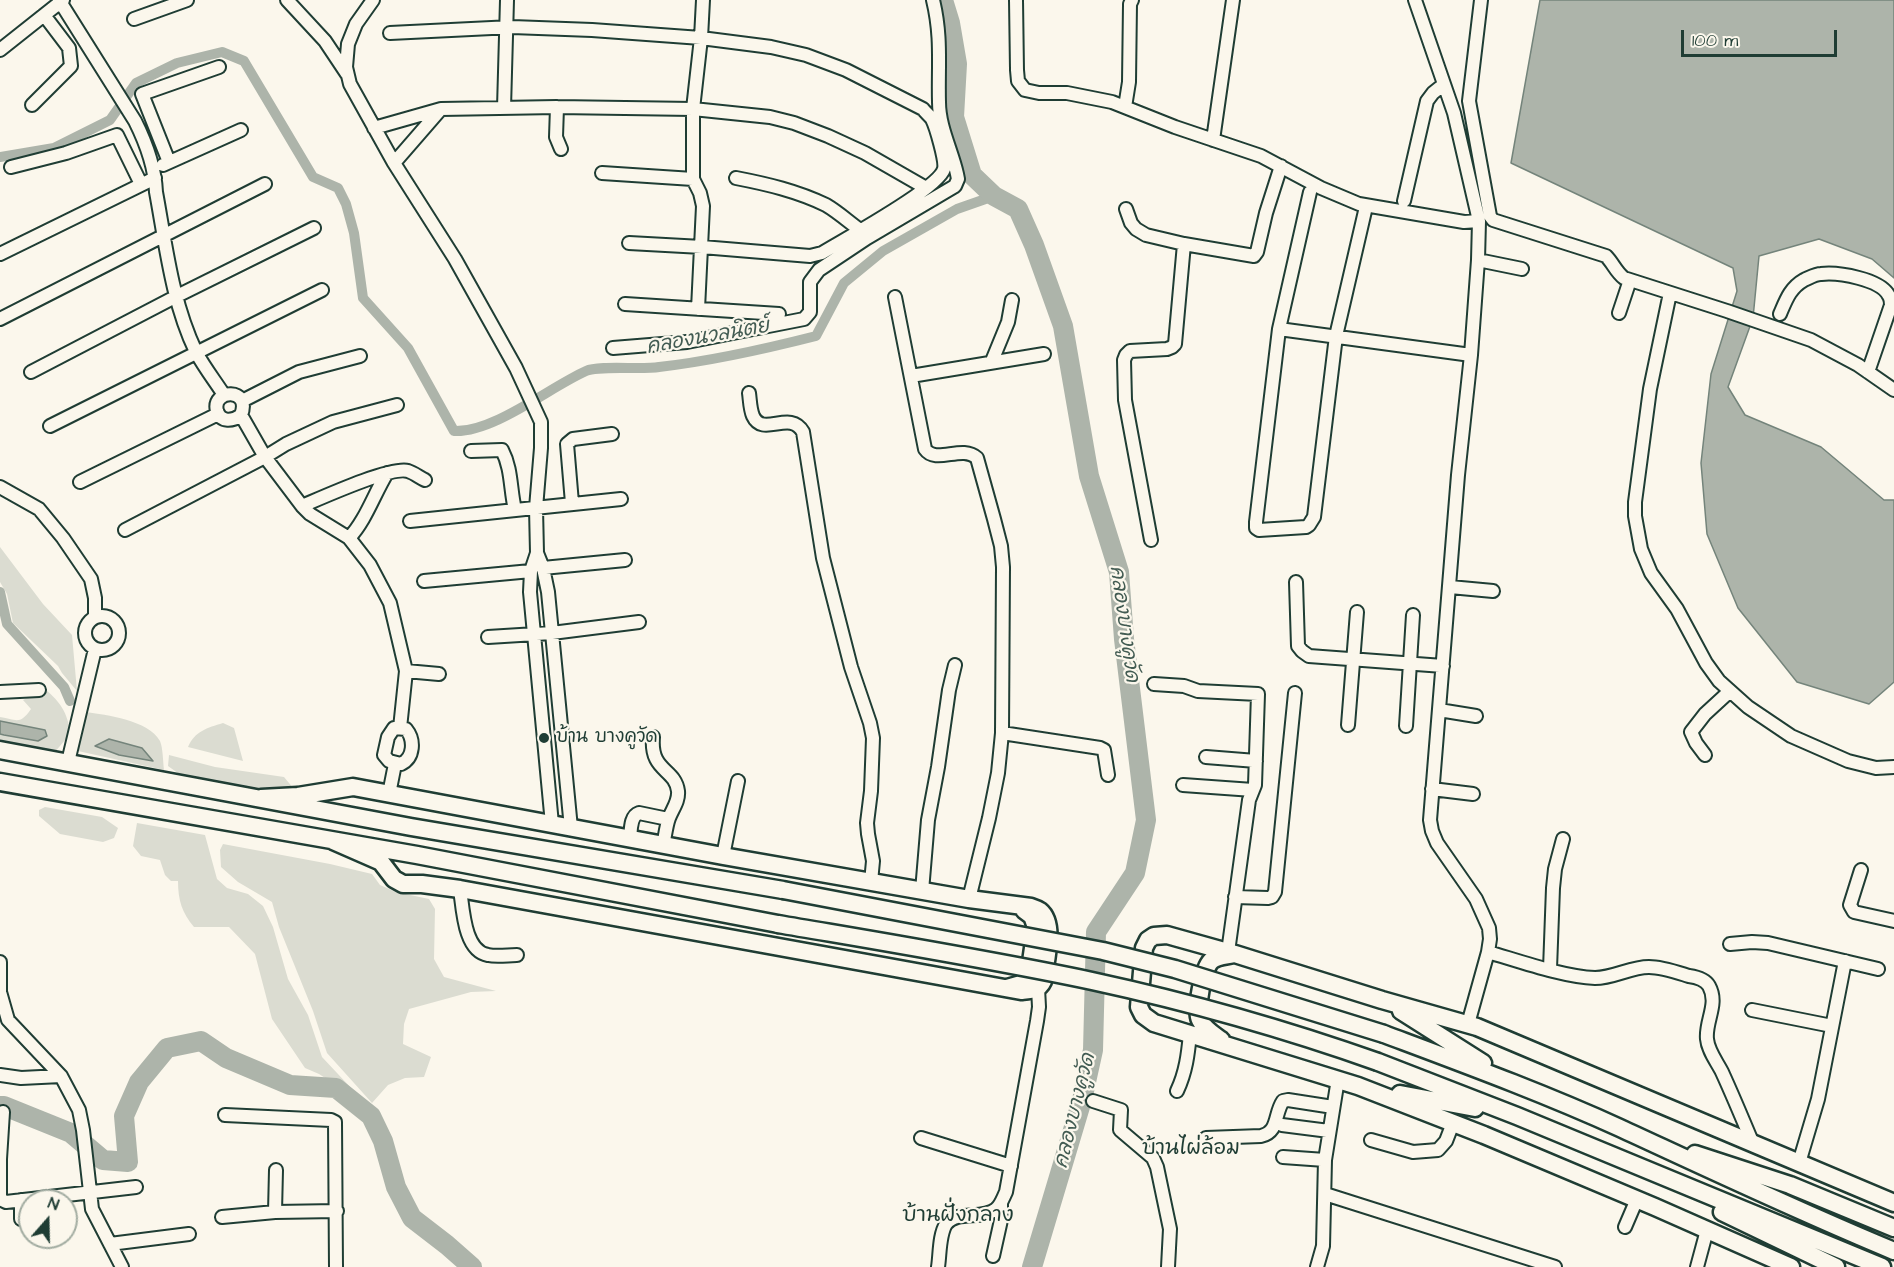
<!DOCTYPE html>
<meta charset="utf-8">
<style>
body{margin:0}
#map{position:relative;width:1894px;height:1267px;overflow:hidden;background:#fbf7ec;font-family:"Architects Daughter",sans-serif}
canvas{display:block}
.north{position:absolute;left:18px;top:1189px;width:60px;height:60px;box-sizing:border-box;background:#fbf7ec;border:2px solid #a3ada2;border-radius:50%;rotate:20deg;font-size:16px;font-weight:700;line-height:24px;text-align:center;color:#1f3d34}
.north::after{content:'';display:block;margin:auto;width:21px;height:27px;background:#1f3d34;clip-path:polygon(50% 0,100% 100%,50% 72%,0 100%)}
.scale{position:absolute;left:1681px;top:30px;width:156px;height:27px;box-sizing:border-box;border:3px solid #1f3d34;border-top:0;padding-left:8px;font-size:18px;line-height:21px;white-space:nowrap;color:#1f3d34;-webkit-text-stroke:4px #fbf7ec;paint-order:stroke}
</style>
<div id="map">
<canvas width="1894" height="1267"></canvas>
<div class="north">N</div>
<div class="scale">100 m</div>
</div>
<script>
const c = document.querySelector('canvas').getContext('2d');
c.lineJoin = 'round';
function fillPath(path, color) { c.fillStyle = color; c.fill(path, 'evenodd'); }
function strokePath(path, color, width, dash) { c.strokeStyle = color; c.lineWidth = width; c.lineCap = dash ? 'butt' : 'round'; c.setLineDash(dash || []); c.stroke(path); }
function label(font, color, halo, rows, align = 'center') {
  c.font = font + ' "Architects Daughter","Playpen Sans Thai",sans-serif'; c.lineWidth = 4.5; c.setLineDash([]); c.textBaseline = 'middle'; c.strokeStyle = halo; c.fillStyle = color; for (const [text, x, y, turn = 0] of rows) {
    c.save(); c.translate(x, y); c.rotate((+turn || 0) * Math.PI / 180); c.textAlign = isNaN(turn) ? turn : align; if (halo) c.strokeText(text, 0, 0); c.fillText(text, 0, 0); c.restore();
  }
}
fillPath(new Path2D(`
 M0,547L43,604L72,635L77,691L62,673L58,666L13,623L7,594L0,582Z
 M45,689C62,704 66,711 71,733L54,753L0,744V717C17,720 20,725 31,709L23,700Z
 M85,712C107,715 148,720 160,741C163,748 163,762 164,770L78,751Z
 M223,723L234,728L243,761L188,747C195,731 207,728 223,723Z
 M169,755L215,767L284,777L294,789L276,791L212,782L182,776L168,766Z
 M45,807L102,817L118,828L114,838L103,842L60,834L39,816V810Z
 M137,823L205,835L217,879L227,888L248,894L263,906L273,927L288,979L308,1015L322,1057L368,1106L319,1074L305,1068L272,1019L255,954L229,927H194C182,913 178,900 178,881H171L165,875L160,860L141,856L133,846Z
 M223,844L330,864L372,874L380,885L396,892L429,899L435,909L434,959L444,977L496,991L471,992L409,1009L404,1024L403,1044L431,1057L424,1077L405,1078L388,1085L372,1103L327,1053L313,1011L279,927L272,902L238,882L221,867L220,850Z`), '#dbdcd1');
const water = new Path2D(`
 M1540,0H1894V278L1872,259L1819,239L1759,256L1753,318L1728,387L1745,415L1821,447L1884,500H1894V682L1869,704L1797,682L1738,608L1707,534L1701,463L1711,374L1737,291L1733,268L1511,163Z
 M0,721L45,730L47,736L38,741L4,735L0,734Z
 M109,739L142,748L153,761L119,755L95,746Z`);
fillPath(water, '#adb4aa');
strokePath(water, '#74847b', 1.5);
strokePath(new Path2D(`
 M0,157L54,148L110,120L136,83L177,63L222,52L244,61L313,177L338,188L346,204L354,233L363,298L408,348L454,431C493,433 550,387 586,371C599,365 642,370 659,367C712,361 765,349 816,336L844,283L883,251L957,209L994,196
 M0,592L7,624L64,687L70,701`), '#adb4aa', 10);
strokePath(new Path2D(`
 M943,0L950,23L957,64L954,117L972,175L994,196L1018,209L1034,245L1063,326L1089,476L1119,572L1124,639L1146,820L1135,873L1096,932L1093,1050L1082,1100L1032,1267
 M0,1106H4L71,1133L103,1160L128,1162L124,1116L139,1082L167,1048L201,1041L226,1058L290,1085L336,1088L371,1116L383,1141L396,1187L412,1218L447,1245L472,1267`), '#adb4aa', 20);
const minor = new Path2D(`
 M59,0L135,121C146,143 155,167 156,192C166,246 172,302 196,352C204,367 215,381 224,395
 M287,0L325,41L347,74
 M373,0L356,24L348,44L346,67L350,84L394,163L455,259L516,368L541,422V448L536,508L537,553L531,571L530,592L552,824
 M1016,0L1017,70L1018,81L1025,90L1039,93H1067L1112,102L1175,127L1261,156L1321,188L1359,204L1464,222L1479,221
 M1415,0L1454,113L1479,221L1478,260L1471,355L1458,475L1430,820L1432,831L1437,843L1476,899L1489,928L1490,939L1488,952L1468,1024
 M1481,0L1469,101L1490,216L1493,220L1606,256C1613,263 1616,272 1624,278L1727,311L1811,340L1858,365L1894,390
 M134,19L187,0
 M390,33L512,27L592,30L701,38L771,47L806,55L846,70L923,109C925,112 930,116 932,119C936,127 946,161 944,169C938,189 843,240 822,253L810,256L702,247L629,243
 M0,50L63,0
 M32,105L71,66L69,48L44,15
 M557,107L556,137L561,149
 M1125,107L1129,82L1130,4L1132,0
 M504,108L507,0
 M374,128L441,109L557,107L693,109L770,117L794,123L828,136L865,153L926,188
 M1213,140L1233,0
 M169,162L142,94L219,67
 M394,163L440,110
 M163,165L241,130
 M11,167L66,153L117,135L141,184
 M602,173L693,179
 M736,178C767,184 797,191 826,205C838,212 849,222 860,230
 M1310,192L1279,329L1256,522V528L1259,530L1306,527L1309,525L1314,517L1336,336L1365,211
 M1404,201L1427,101L1433,93L1443,85
 M1126,209L1131,223L1136,229L1146,235L1184,244L1254,256L1257,252L1266,213L1281,166
 M0,254L155,178
 M1478,260L1522,269
 M1670,293L1650,389L1635,502V516L1641,549L1651,573L1677,609L1706,663L1719,681L1748,707L1791,736L1848,761L1876,768L1894,767
 M895,297L925,449C936,465 962,444 977,458L994,519L1001,546L1003,567L1002,733L998,773L989,818L969,899
 M625,304L779,314
 M698,309L703,206L700,193L693,179V109L701,38L703,0
 M1619,313L1630,280
 M1780,314C1786,300 1790,288 1804,280C1809,278 1815,274 1821,274C1838,272 1881,279 1889,296C1891,299 1891,302 1891,305L1868,372
 M0,319L265,184
 M1279,329L1471,355
 M613,348L687,342L804,319L810,312V282L819,270L867,238L955,186L958,179L957,174C952,151 939,127 939,102C938,66 942,37 933,0
 M992,361L1008,322L1012,300
 M31,372L175,297L314,228
 M911,376L1044,354
 M749,393C750,400 750,409 753,416C763,438 790,409 803,432L823,558L851,667L870,723L873,738L871,791L867,823L868,834L873,861L871,882
 M242,401L299,372L360,356
 M241,415C233,421 221,423 217,411C211,389 252,387 241,415L265,457L302,506L310,514L349,538L370,565L390,603L406,671L400,728
 M50,426L322,290
 M471,451L502,450C512,469 510,489 515,510
 M80,482L218,414
 M0,487L39,509L63,538L91,579L95,598V617
 M572,503L567,444L573,439L612,434
 M302,506C321,498 391,466 408,471C414,473 419,477 425,480
 M410,521L621,499
 M125,530L265,457L286,444L333,422L397,405
 M349,538C366,520 374,494 387,473
 M1151,540L1125,400L1124,360L1126,355L1130,351L1167,349L1172,347L1175,344L1184,244
 M537,553L543,568L548,592L571,828
 M543,568L625,560
 M424,581L531,571
 M1296,582L1298,646L1302,651L1309,656L1443,666
 M1450,587L1493,591
 M85 633a17 17 0 1 1 34 0a17 17 0 1 1-34 0Z
 M488,637L552,633L639,622
 M406,671L439,674
 M1154,684L1184,686L1198,691L1258,694L1255,785L1249,800L1228,952
 M0,692L39,690
 M1439,710L1476,716
 M1348,725L1357,612
 M1406,726L1413,615
 M394,728L406,729C415,740 414,758 401,764L389,761L384,755L388,737Z
 M1002,733L1100,748L1104,750L1108,775
 M653,737C650,772 675,768 678,791C679,801 673,808 669,818C666,826 665,837 663,846
 M1705,755L1696,743L1691,732L1705,714L1730,691
 M1206,757L1256,761
 M68,762L95,649
 M1183,785L1253,790
 M1432,789L1473,794
 M389,794L395,764
 M630,839C631,830 630,816 639,813L668,819
 M723,856L738,781
 M1861,870L1850,905L1854,912L1894,921
 M460,889C463,909 464,951 488,955C497,957 508,955 517,955
 M922,891L928,820L938,767L949,690L955,665
 M1235,897L1268,898L1272,897L1275,892L1295,693
 M1730,944L1752,942L1768,943L1878,969
 M1488,952C1519,961 1564,977 1595,978C1614,978 1630,967 1649,967C1662,967 1676,972 1689,976C1696,977 1705,979 1709,986C1719,1004 1705,1021 1707,1039C1708,1051 1717,1062 1722,1072C1733,1096 1743,1120 1753,1144
 M0,962V992L8,1020L61,1076L79,1110L83,1130L92,1209L122,1267
 M1550,969L1553,888L1555,869L1563,839
 M1752,1010L1832,1026
 M0,1075L21,1078L61,1076
 M1177,1091C1186,1072 1188,1054 1190,1034
 M1093,1101L1121,1110L1120,1130L1153,1158L1157,1167L1170,1229L1168,1267
 M3,1112L0,1159V1199L6,1202L136,1187
 M225,1115L331,1120L335,1122L336,1267
 M1282,1125L1329,1131
 M921,1138L1011,1166
 M1206,1138L1261,1136C1279,1132 1274,1114 1283,1101L1288,1100L1333,1107
 M1371,1140L1413,1152L1438,1150L1446,1141L1453,1123
 M1283,1157L1325,1160
 M1799,1163L1818,1099L1845,961
 M1325,1194L1555,1267
 M275,1212L276,1170
 M222,1217L275,1212L337,1211
 M21,1219V1200
 M1625,1227L1637,1199
 M110,1244L189,1234
 M993,1256L1001,1220V1203
 M938,1267C940,1255 939,1235 946,1224C957,1210 983,1220 996,1209C1001,1205 1003,1198 1006,1192L1037,1021L1039,1007L1038,988
 M1317,1267L1323,1246L1325,1160L1338,1079
 M1697,1267L1707,1230`);
const major = new Path2D(`
 M0,750L411,827L783,890
 M0,782L417,855L778,924
 M261,798L298,796L353,787L723,856L969,899L1031,907C1034,908 1037,909 1040,911C1056,924 1045,962 1043,981C1039,990 1031,990 1021,991L460,889L422,884H403L394,879L381,862L333,841
 M1007,988L1021,984L1029,976L1036,927L1032,916L1024,910
 M1401,1011L1483,1063
 M1384,1034C1464,1064 1543,1093 1620,1128C1711,1170 1802,1213 1894,1251
 M1221,1040C1213,1034 1204,1029 1200,1020C1195,1010 1203,969 1211,961C1217,956 1227,956 1234,954
 M1378,1062L1517,1116L1882,1267
 M1400,1094L1475,1108
 M1695,1154L1790,1185L1894,1228
 M1722,1212L1836,1267
 M1791,1267L1655,1207L1484,1135L1358,1086L1154,1023L1143,1015L1139,1007L1144,948L1148,940L1154,936L1167,935L1235,954L1382,1000L1477,1027L1894,1203`);
strokePath(minor, '#1f3d34', 16);
strokePath(major, '#1f3d34', 21);
strokePath(minor, '#fbf7ec', 12);
strokePath(major, '#fbf7ec', 16);
const majorBridge = new Path2D(`
 M783,890L1103,951L1175,969L1384,1034
 M778,924C883,942 988,959 1092,981C1189,1002 1285,1029 1378,1062`);
strokePath(majorBridge, '#1f3d34', 21, []);
strokePath(majorBridge, '#fbf7ec', 16);
for (const [x, y, r, color] of [
 [544,738,6,"#1f3d34"]
]) { const dot = new Path2D(); dot.arc(x, y, r, 0, 2 * Math.PI); c.fillStyle = color; c.fill(dot); strokePath(dot, '#fbf7ec', 2); }
label('18px', '#1f3d34', '#fbf7ec', [
 ["บ้าน บางคูวัด",556,738]
], 'left');
label('italic 20px', '#425b52', '#fbf7ec', [
 ["คลองนวลนิตย์",708,338,-10],
 ["คลองบางคูวัด",1123,624,82],
 ["คลองบางคูวัด",1076,1111,-76]
]);
label('21px', '#1f3d34', '#fbf7ec', [
 ["บ้านไผ่ล้อม",1191,1150],
 ["บ้านฝั่งกลาง",958,1217]
]);
</script>
